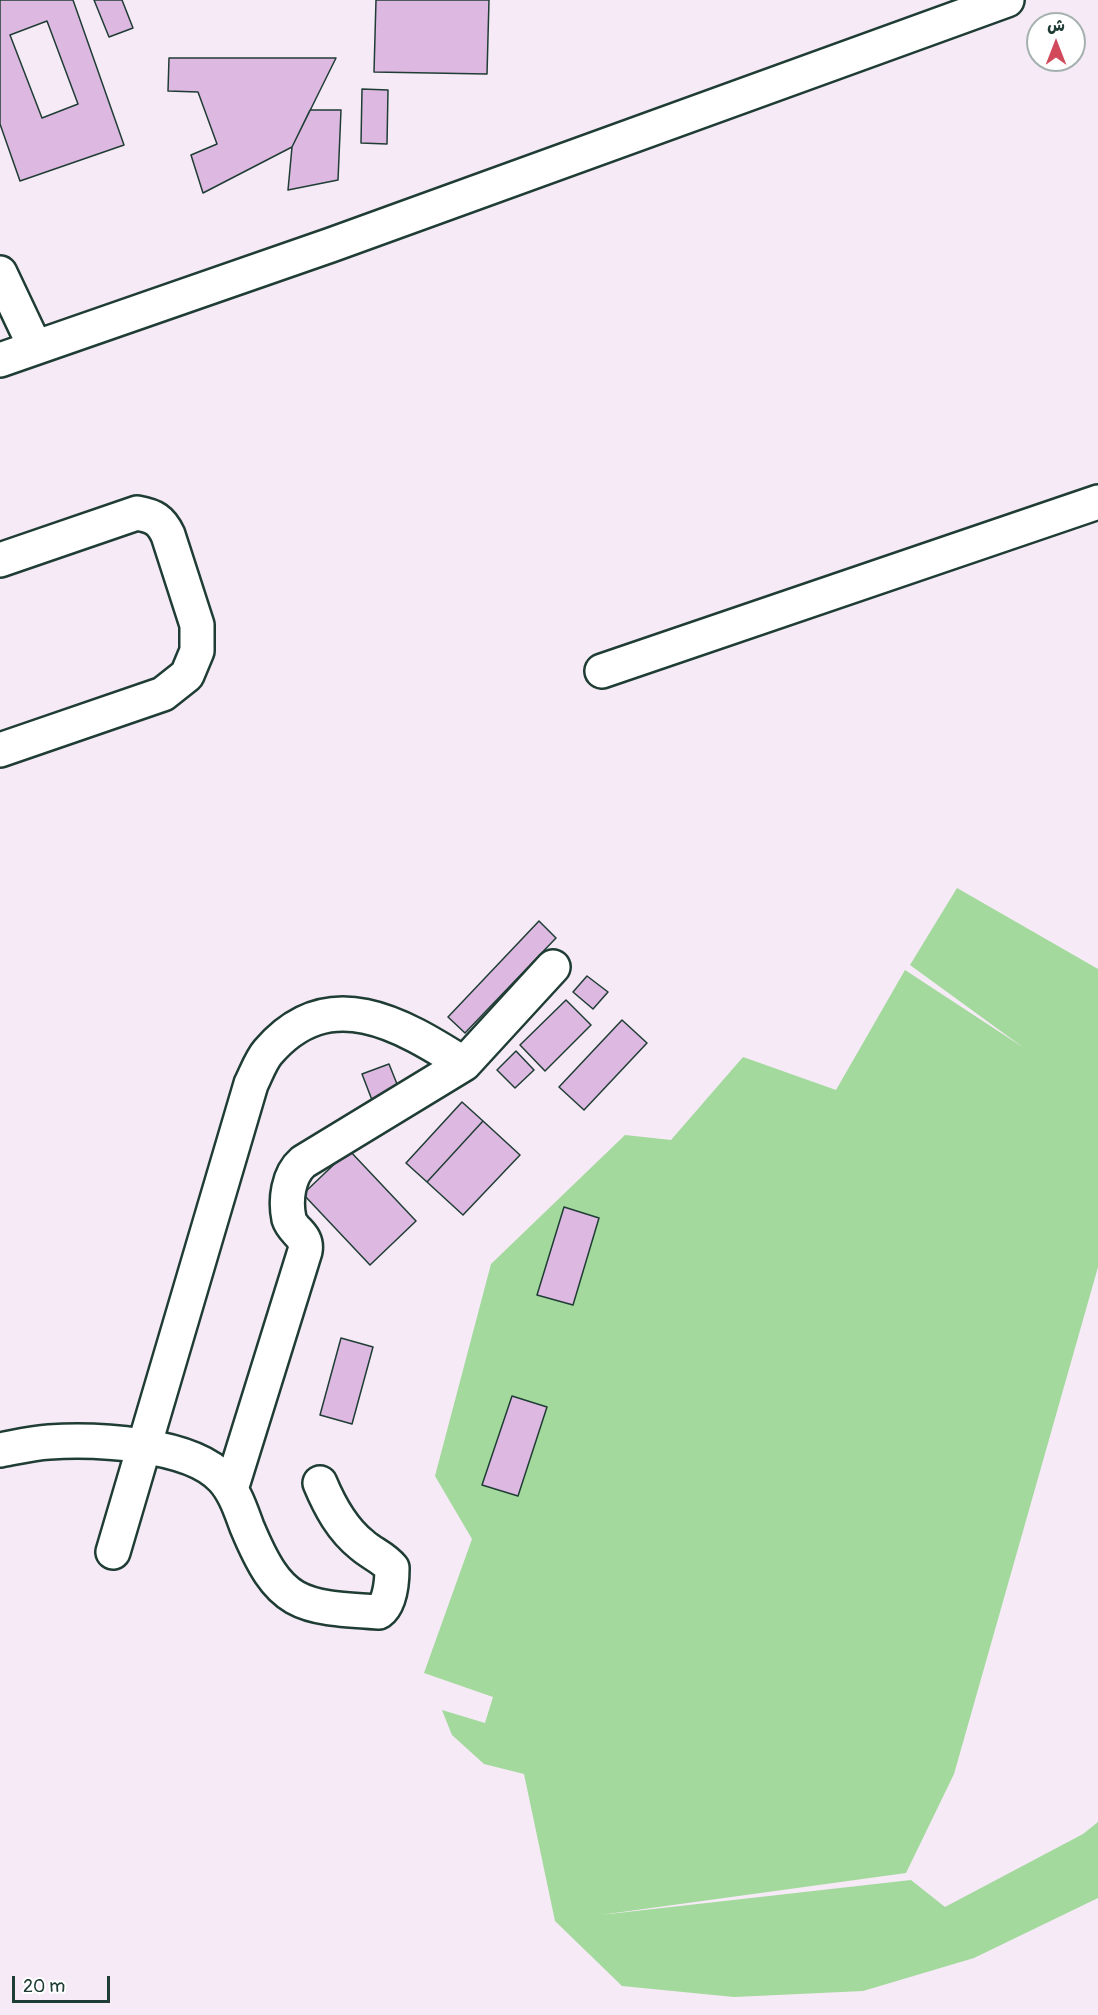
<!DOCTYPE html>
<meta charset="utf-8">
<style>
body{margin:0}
#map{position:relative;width:1098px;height:2015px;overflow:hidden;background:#f5eaf6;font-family:Pangolin,"Playpen Sans Arabic",sans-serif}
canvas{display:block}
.north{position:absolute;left:1026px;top:12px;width:60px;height:60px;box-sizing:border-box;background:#fff;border:2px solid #a5b1ae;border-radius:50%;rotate:0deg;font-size:16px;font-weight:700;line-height:24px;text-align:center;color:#1f3d34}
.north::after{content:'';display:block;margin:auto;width:21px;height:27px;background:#d1495b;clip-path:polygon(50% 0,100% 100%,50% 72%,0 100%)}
.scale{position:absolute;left:12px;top:1976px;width:98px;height:27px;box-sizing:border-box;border:3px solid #1f3d34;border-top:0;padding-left:8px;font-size:18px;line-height:21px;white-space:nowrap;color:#1f3d34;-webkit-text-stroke:4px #fff;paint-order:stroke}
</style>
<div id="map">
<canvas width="1098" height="2015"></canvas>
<div class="north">ش</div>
<div class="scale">20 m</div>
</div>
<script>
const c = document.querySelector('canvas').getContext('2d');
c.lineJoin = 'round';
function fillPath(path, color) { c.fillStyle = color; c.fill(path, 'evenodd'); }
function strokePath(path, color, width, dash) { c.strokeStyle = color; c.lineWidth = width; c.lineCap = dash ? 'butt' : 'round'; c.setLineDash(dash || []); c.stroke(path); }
fillPath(new Path2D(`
 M957,888L1098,969V1267L954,1774L906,1873L600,1915L911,1880L945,1907L1083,1834L1098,1822V1898L974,1958L863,1991L734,1997L622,1986L555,1921L524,1774L484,1764L452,1735L442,1710L485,1723L493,1697L424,1673L472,1539L435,1476L491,1264L625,1135L671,1140L743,1057L836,1090L905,970L1024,1048L910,965Z`), '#a3d99c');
const building = new Path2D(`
 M0,0H73L124,145L20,181L0,124ZM47,21L78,104L42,118L10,35Z
 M94,0H122L133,28L109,37Z
 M376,0H489L487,74L374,72Z
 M169,58H336L292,147L203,193L191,155L217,144L198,92L168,91Z
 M362,89L388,90L387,144L361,143Z
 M310,110H341L338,180L288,190L292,147Z
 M539,921L556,938L465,1033L448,1017Z
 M587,976L608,992L593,1009L573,992Z
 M566,1000L591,1025L545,1071L520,1045Z
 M622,1020L647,1043L584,1110L559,1087Z
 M516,1051L534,1070L515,1088L497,1070Z
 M389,1064L399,1089L372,1100L362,1074Z
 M462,1102L483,1121L427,1182L406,1163Z
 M483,1121L520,1155L463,1215L427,1182Z
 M349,1150L416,1221L370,1265L303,1194Z
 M564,1207L599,1218L573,1305L537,1295Z
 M341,1338L373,1347L352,1424L320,1415Z
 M512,1396L547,1407L518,1496L482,1485Z`);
fillPath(building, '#ddb8e1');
strokePath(building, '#1f3d34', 1.5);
const minor = new Path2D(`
 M0,273L35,347
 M0,360L331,245L1007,0
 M0,560L137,513C154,516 161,520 168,535L197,625V651L187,675L163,694L0,750
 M602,671L1098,502
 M0,1450C16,1447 33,1443 49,1442C95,1439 191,1443 223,1479C235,1492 241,1511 247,1527C280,1606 298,1607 379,1612C390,1604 392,1582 392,1568C383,1557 372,1554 362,1545C342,1529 330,1507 320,1483
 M231,1489L305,1251C308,1235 293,1232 289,1219C285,1200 288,1175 303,1162L464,1064L553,967
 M113,1552L251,1084C256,1074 261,1060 268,1052C329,981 401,1024 464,1064`);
strokePath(minor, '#1f3d34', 38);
strokePath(minor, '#fff', 33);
</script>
